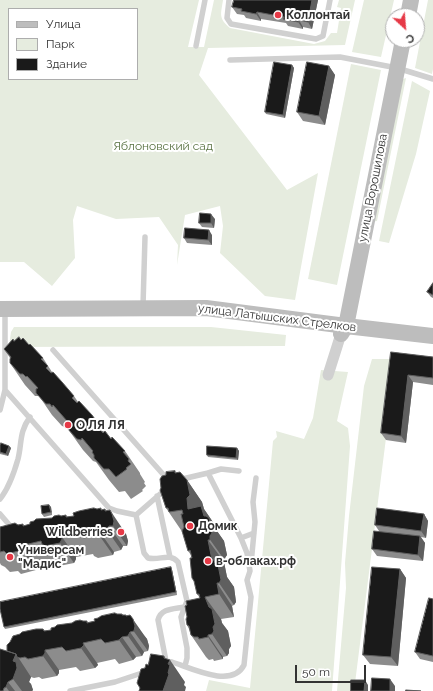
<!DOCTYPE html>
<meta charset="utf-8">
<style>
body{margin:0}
#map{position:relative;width:433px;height:691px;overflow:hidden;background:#fff;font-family:Raleway,sans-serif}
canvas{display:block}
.legend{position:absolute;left:8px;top:8px;width:130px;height:72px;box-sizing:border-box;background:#fff;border:1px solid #adadad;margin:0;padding:5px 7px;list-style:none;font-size:12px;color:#333}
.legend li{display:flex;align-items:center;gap:8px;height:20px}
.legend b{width:20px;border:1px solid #adadad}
.north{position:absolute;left:385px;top:8px;width:40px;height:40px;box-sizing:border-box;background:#fff;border:1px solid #adadad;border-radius:50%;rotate:154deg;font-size:11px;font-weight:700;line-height:16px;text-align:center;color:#333}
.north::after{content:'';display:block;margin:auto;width:14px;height:18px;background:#e63946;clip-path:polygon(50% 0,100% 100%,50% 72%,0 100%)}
.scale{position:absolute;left:295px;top:665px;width:71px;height:18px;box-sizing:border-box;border:2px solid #333;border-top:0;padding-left:5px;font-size:12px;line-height:14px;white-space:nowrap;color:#333;-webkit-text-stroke:3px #fff;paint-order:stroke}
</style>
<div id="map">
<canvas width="433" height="691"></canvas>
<ul class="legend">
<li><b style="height:5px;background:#bdbdbd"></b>Улица</li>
<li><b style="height:11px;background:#e6ecdf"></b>Парк</li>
<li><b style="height:11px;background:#1a1a1a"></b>Здание</li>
</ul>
<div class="north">С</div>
<div class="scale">50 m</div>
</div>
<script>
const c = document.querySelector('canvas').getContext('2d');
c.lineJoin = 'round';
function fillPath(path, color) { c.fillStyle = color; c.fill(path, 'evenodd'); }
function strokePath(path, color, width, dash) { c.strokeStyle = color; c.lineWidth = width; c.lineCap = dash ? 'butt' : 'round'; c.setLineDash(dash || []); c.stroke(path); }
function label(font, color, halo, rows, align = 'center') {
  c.font = font + ' Raleway,sans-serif'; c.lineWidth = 4; c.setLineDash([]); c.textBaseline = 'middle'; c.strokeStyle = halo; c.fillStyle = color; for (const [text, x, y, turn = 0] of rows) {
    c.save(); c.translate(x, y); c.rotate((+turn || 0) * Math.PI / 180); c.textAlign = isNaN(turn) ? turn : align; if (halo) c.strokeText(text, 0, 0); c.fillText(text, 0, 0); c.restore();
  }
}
fillPath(new Path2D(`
 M0,0H199L188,47H204L214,0H223C221,14 218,18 230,28L314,44L325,41L331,33H337L341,8L337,7L339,0H355L345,45L208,48L199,75L287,190L318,173L295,300L265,296L220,253L223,226L220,206L185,215L177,265L178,245L159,217L116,219L77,206L73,220L75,258L52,286L24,262H0ZM9,9H137V79H9Z
 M364,0H394L381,57L352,52Z
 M428,0H433V69L432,74L415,68Z
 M351,64L381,70L337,285L308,279Z
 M406,78L377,221L371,222L403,79Z
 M412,81L430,91L416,154L389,243L379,241Z
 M14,327H211L286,335L285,346L9,347L11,332Z
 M372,359H396L354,691H337L346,588L345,563L349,516L364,386Z
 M321,370L348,372L337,421L348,428L350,446L332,691H206L209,680L250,688L273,441L277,437L276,431L304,439L313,418Z`), '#e6ecdf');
strokePath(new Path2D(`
 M229,0L227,18L231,24L316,39L323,36L330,0
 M196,46L205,0
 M230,60L340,57L397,68L433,79
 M143,306L145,237
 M53,350L169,481
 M5,390L109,508L117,511L136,515L144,553L148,558C160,561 169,552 178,562L187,601L181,617L187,648V658L185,666
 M0,410L5,390V310
 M208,473L221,469L239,471
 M157,496L170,557
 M0,499C9,488 14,473 18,459C22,443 19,432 30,417
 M0,514L12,528L15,529
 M136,515L167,488
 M241,538L254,533
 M251,564L255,522L253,502L256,478
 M165,661L172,662C191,668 232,689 244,665L251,597L247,580L250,571L247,553L241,538L208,473L178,480
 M166,661L158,620C161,608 174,609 184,607
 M70,691L115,682L145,672`), '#d0d0d0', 5.5);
strokePath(new Path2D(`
 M328,375L341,334`), '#d0d0d0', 11);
strokePath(new Path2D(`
 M408,16L411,0
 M0,309L206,308L346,326L433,336
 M341,334L346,326L403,40`), '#bdbdbd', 16);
fillPath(new Path2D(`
 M318,0L312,29L303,27V29L288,26L286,23L261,19V21L246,18L244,15L237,14L232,7Z
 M292,65L294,68L285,118L266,114L265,112Z
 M329,66L335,75L325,125L303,121L297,112Z
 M215,219L214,228L202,227L199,223Z
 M212,235V245L187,243L184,238Z
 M433,283V298L431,297L427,292Z
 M21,340L29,345L43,358L52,372L74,396L78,402L100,426L104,432L125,451L140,473V474L145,482L144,483L146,486L142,490L143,491L131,499L125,491L119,492L109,480L96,462L93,461L83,450L68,429L65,427L62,426L52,415L39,396H35L25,385L10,363V358L4,349L14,341Z
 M391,352L433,357V385L413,382L406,443L386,440L381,433Z
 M0,445L9,446L11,448L8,456L0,454Z
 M237,448L239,451L238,460L208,457L207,455Z
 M176,473L187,480L202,502L204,509L217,528V531L224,541L227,555L225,558L226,562H224L227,577L234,587L236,602L234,605L232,606L234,617L221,619L222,623L228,631L231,646L229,649V653L227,656L223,657V659L214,661L213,659L209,660L206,657L191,635L189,629L187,625V605L200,598L197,594L191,555L188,551L183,533L166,508Z
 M49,505L51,507L52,515L44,517L42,514Z
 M97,509L102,510L105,509L126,534L128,541L127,546H123L121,550L114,552L113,555L98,558L94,556L93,554L76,557V559L74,563L59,566L56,564L55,561L38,565L36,570L21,574L18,571L10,572L5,567L1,565L0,563V527L23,524L24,526L52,518L66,515L67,517L74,516Z
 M424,514L428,521L426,538L421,537L425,543L423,561L377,556L372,549L379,531L375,525Z
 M400,569L406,578L398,666L370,664L363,655Z
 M172,570L177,595L5,629L4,627Z
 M433,599V662L420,659L415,652Z
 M117,614H122L123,615H126L147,639L149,646L148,651L144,652L142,656L136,657L133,660L119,664L115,659L97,663L98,665L95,668L80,671L76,667L59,670V673L57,676L42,679L39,677L34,678L31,677L29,682L31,684L33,690L32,691H0L7,651L43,629L45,631L51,630L72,623L83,621L88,622L95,621Z`), '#8c8c8c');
fillPath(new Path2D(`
 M312,0H318L312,29L308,22Z
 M257,12L261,19V21L256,14Z
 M299,20L303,27V29L298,22Z
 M292,65L294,68L285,118L283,115Z
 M329,66L335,75L325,125L319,116Z
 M211,214L215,219L214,228L211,223Z
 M209,230L212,235V245L208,240Z
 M408,375L413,382L406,443L401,436Z
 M9,446L11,448L8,456L6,454Z
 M237,448L239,451L238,460L236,458Z
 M175,471L189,491L187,480L202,502L204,509L217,528V531L224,541L227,555L225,558L226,562L188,509Z
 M49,505L51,507L52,515L51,512Z
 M105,509L114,521L110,510L126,534L128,541L127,546L113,526Z
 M424,514L428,521L426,538L421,531Z
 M109,526L123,546L121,550L107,530Z
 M100,532L114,552L113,555L99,535Z
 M420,536L425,543L423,561L418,555Z
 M62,537L76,557V559L74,563L60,543Z
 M208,540L224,562L227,577L234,587L236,602L234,605L219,583L212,560Z
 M24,545L38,565L36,570L22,550Z
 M171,567L172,570L177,595L176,592Z
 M400,569L406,578L398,666L391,657Z
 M217,583L232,606L234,617L219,594Z
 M205,597L221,619L222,623L228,631L231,646L229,649V653L227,656L212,634L213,627L209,607Z
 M122,614L134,631L126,615L135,627L130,615L144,635L147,639L149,646L148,651L122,615Z
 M130,632L144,652L142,656L128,636Z
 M208,635L223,657V659L208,637Z
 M122,637L136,657L133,660L119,640Z
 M83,643L97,663L98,665L95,668L81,648Z
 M45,650L59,670V673L57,676L43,656Z
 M16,654L31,677L29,682L31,684L33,690L32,691H22L13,679V661Z
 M164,656L169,663L170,660L185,682L184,685L186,687L185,691H163L168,673L164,658Z
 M390,679L395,686V691H390Z
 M365,680L368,685V691H364Z
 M8,682L15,691H9L6,687Z`), '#5f5f5f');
const building = new Path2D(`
 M234,0H312L308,22L299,20L298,22L283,19L284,17L257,12L256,14L241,11L242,9L232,7Z
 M274,62L292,65L283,115L265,112Z
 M307,62L329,66L319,116L297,112Z
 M200,213L211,214V223H199Z
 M185,228L209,230L208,240L184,238Z
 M433,283V295L427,292Z
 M19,337L21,340L23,338L29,345L30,344L43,358L41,359L48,366L46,368L51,373L53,372L62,382L74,396L72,398L77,403L79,401L92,415L100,426L98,427L103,433L105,431L111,439L112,437L125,451L123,452L129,459L128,461L131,464L126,468L127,469L116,477L109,469H104L94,458V455L92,452L93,451L82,438L81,440L77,439L67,428V424L65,422L67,421L53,405L52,407L50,404H46L36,393V389L38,388L27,376L26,377L23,374H20L10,363V359L11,357L4,349L13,339L14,341Z
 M391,352L433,357V378L408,375L401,436L381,433Z
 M1,443L9,446L6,454L0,452V445Z
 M207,446L237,448L236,458L207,455Z
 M175,471V473L180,472L187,480L190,495L187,498L188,509L201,506L204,516H206L209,518L212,533L210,536V540H208L212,560H214L215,563L218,565L221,580L219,583H217L219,594L205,597L209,607L212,609L215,624L213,627L214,631L212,634L208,635V637L199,639L198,637H194L191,635L189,626L187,625L186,619L187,617L185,606L187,605L186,601L200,598L199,594H197L194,581L192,578L190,558H192L190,550L188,551L182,531L184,527L181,514H183L182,510L169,512L168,508H166L160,490L161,488L160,479L162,476L166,475V472Z
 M49,505L51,512L42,514L41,506Z
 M94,508L97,509L101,508V510L105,509V511L110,510L112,514L114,521L113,526H109L107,530L100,532L99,535L84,538L80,536V534L62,537V539L60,543L45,546L42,544L41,541L24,545L22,550L7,554L4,551L0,552V527L15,523L18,525L23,524V526L30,524V522L34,521L36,519L52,518L54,516L59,515L61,516L66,515V517L74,516L73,513L79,511Z
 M377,508L424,514L421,531L375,525Z
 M374,531L420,536L418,555L372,549Z
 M171,567L176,592L4,627L0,609V602Z
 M372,567L400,569L391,657L363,655Z
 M429,598L433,599V656L415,652Z
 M115,613L117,614H122V615H126V616L130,615L133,619L135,626L134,631L130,632L128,636L122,637L119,640L105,643L101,639L83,643L84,645L81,648L66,651L62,647L45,650V653L43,656L28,659L25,657L20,658L17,657L16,654L7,651V645L10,642L13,636L20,634L22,632L36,629H43L44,631L51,630V628L55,627L57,625L72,623L75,621L80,620L83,621H87V623L95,621L94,619L98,618L101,616Z
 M0,649L16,654L13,661L16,662L17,668L13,679L8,682L6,687L4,688L3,691H0Z
 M151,654L164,656V658L170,660L168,664L170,665L168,673L169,674L163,691H139L140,688L137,683L141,669L145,668L146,664L148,665Z
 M372,678L390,679V691H371Z
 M351,680H365L364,691H351Z
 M406,690L421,691H406Z`);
fillPath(building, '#1a1a1a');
strokePath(building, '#5f5f5f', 1);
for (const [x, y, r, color] of [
 [278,15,4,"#e63946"],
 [68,425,4,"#e63946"],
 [190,526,4,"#e63946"],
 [121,532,4,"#e63946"],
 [10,557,4,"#e63946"],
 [208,561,4,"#e63946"]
]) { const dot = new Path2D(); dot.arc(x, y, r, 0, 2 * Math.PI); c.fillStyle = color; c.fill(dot); strokePath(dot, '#fff', 1.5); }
label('bold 12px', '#333', '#fff', [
 ["Коллонтай",286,15],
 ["О ЛЯ ЛЯ",76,425],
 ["Домик",198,526],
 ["Wildberries",113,532,"right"],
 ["Универсам",18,550],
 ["\"Мадис\"",18,564],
 ["в-облаках.рф",216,561]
], 'left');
label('12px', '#56703f', '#fff', [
 ["Яблоновский сад",163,146]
]);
label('12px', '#333', '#fff', [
 ["улица Ворошилова",373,188,-79],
 ["улица Латышских Стрелков",277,318,7]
]);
</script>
